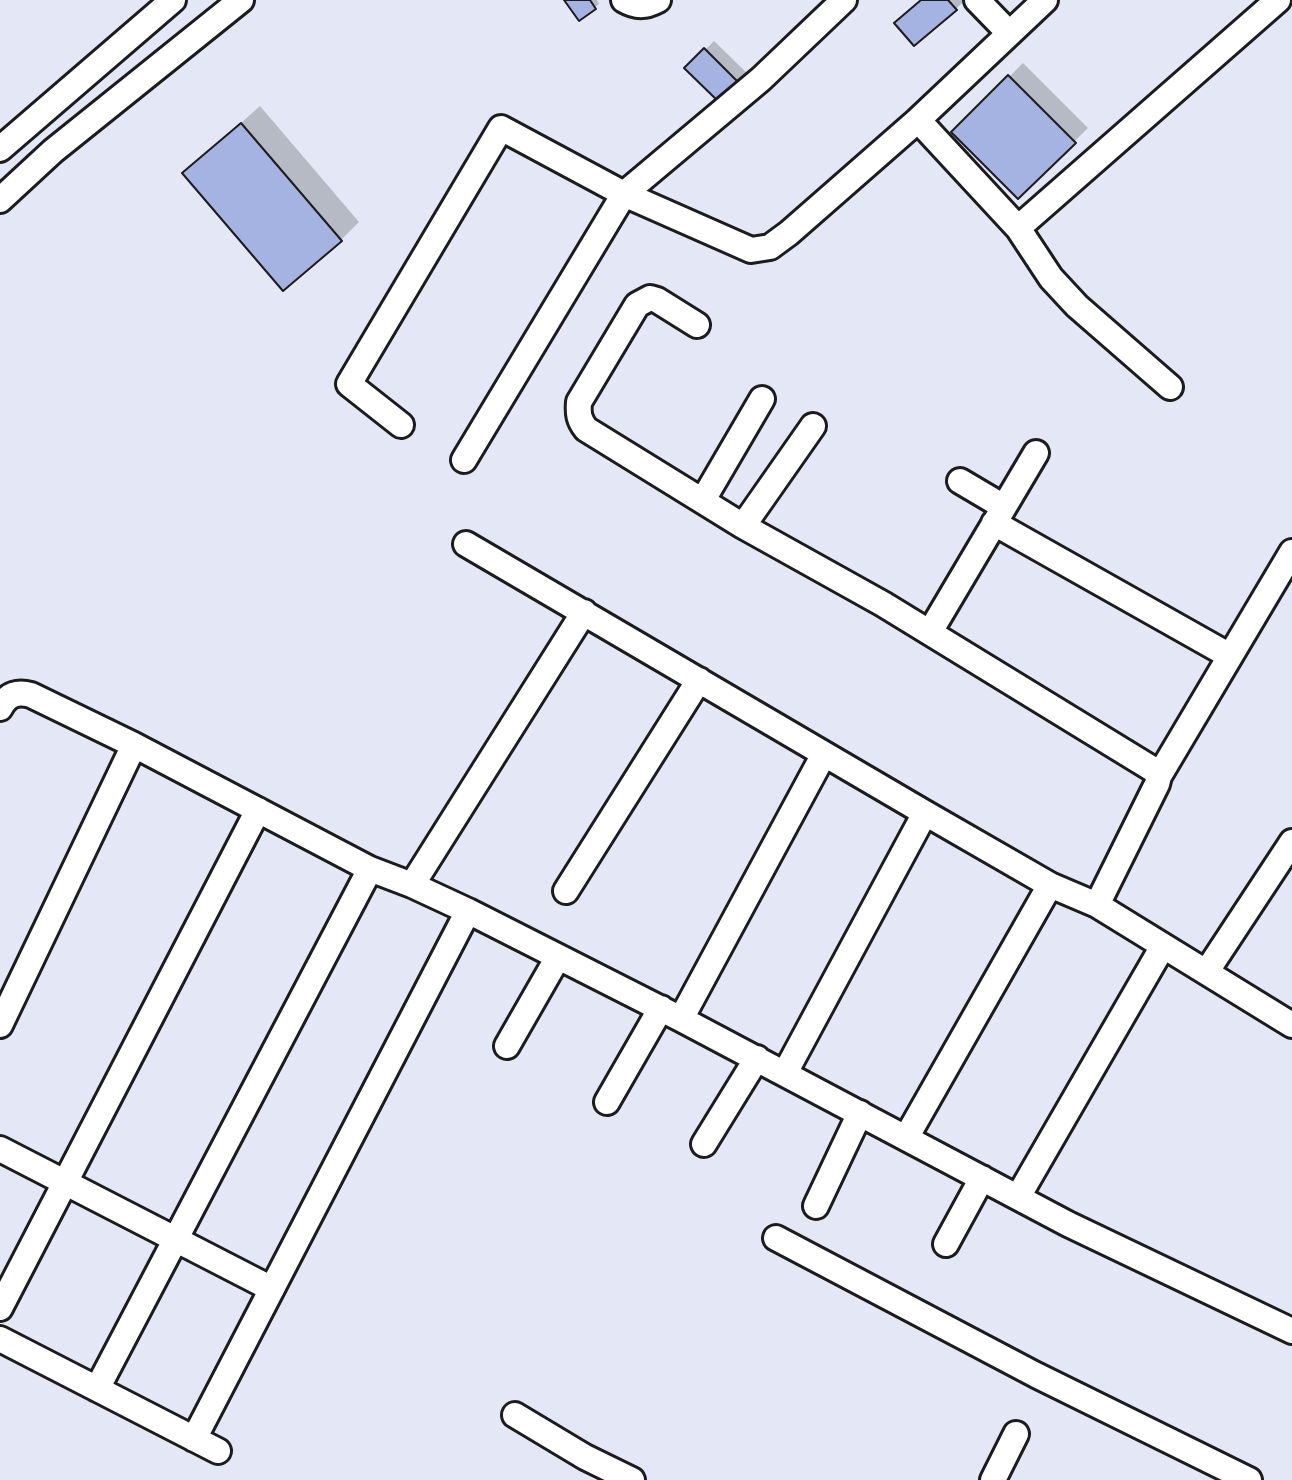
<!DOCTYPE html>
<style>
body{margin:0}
canvas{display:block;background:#e4e8f6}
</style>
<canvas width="1292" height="1480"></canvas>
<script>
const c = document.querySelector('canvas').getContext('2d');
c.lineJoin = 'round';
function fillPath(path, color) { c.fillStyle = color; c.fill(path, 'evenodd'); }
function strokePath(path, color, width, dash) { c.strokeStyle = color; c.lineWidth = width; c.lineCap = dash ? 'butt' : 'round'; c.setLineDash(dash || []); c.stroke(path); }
fillPath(new Path2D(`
 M567,0H597L599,4L579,19Z
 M922,0H965L956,9Z
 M714,41L749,75L722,103L687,68Z
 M1023,63L1088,128L1018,197L954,132Z
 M260,106L359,222L341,240L185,173Z`), '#0003');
const building = new Path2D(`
 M564,0H590L596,9L579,21Z
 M921,0H948L957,10L914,46L894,23Z
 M704,48L741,85L722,105L684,68Z
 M1008,75L1076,143L1018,199L951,132Z
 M241,123L342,241L283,291L182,173Z`);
fillPath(building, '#a4b3e2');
strokePath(building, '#1c1c1c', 2);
const minor = new Path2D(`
 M624,0C636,7 645,7 658,0
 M977,0L1009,33
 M918,120L1045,0
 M0,149L173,0
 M0,200L53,151L241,0
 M1018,228L1278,0
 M697,325L657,300L650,298L637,305L579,402C578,414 579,420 586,429L743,526L883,604L1154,770L1159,776L1157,784L1097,905
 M401,425L349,384L501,128L624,194L751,250L770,247L789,233L918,120L1018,228L1051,278L1077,306L1170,387
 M464,460L624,194L761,79L844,0
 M960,481L1004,507
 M703,500L762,399
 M994,523L1230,656
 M743,526L813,426
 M466,544L925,813L1050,885L1097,905L1292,1025
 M930,632L1036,453
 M0,708C7,695 16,691 31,695L134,745L370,869L412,885L468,911L681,1019L1068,1224L1292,1331
 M1159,776L1292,552
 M412,885L584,612
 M566,891L699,680
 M1207,971L1292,842
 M681,1019L824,754
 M0,1025L134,745
 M507,1046L558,957
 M785,1073L925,813
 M607,1102L661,1008
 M906,1138L1050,885
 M704,1144L757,1058
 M0,1149L272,1289
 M1018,1197L1163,946
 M816,1206L860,1113
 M776,1238L1036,1375L1249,1480
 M946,1244L982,1178
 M0,1308L258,810
 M0,1339L218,1451
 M97,1389L370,869
 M515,1415L585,1457L632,1480
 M194,1439L468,911
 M993,1480L1016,1434`);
strokePath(minor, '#1c1c1c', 30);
strokePath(minor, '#fff', 24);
</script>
